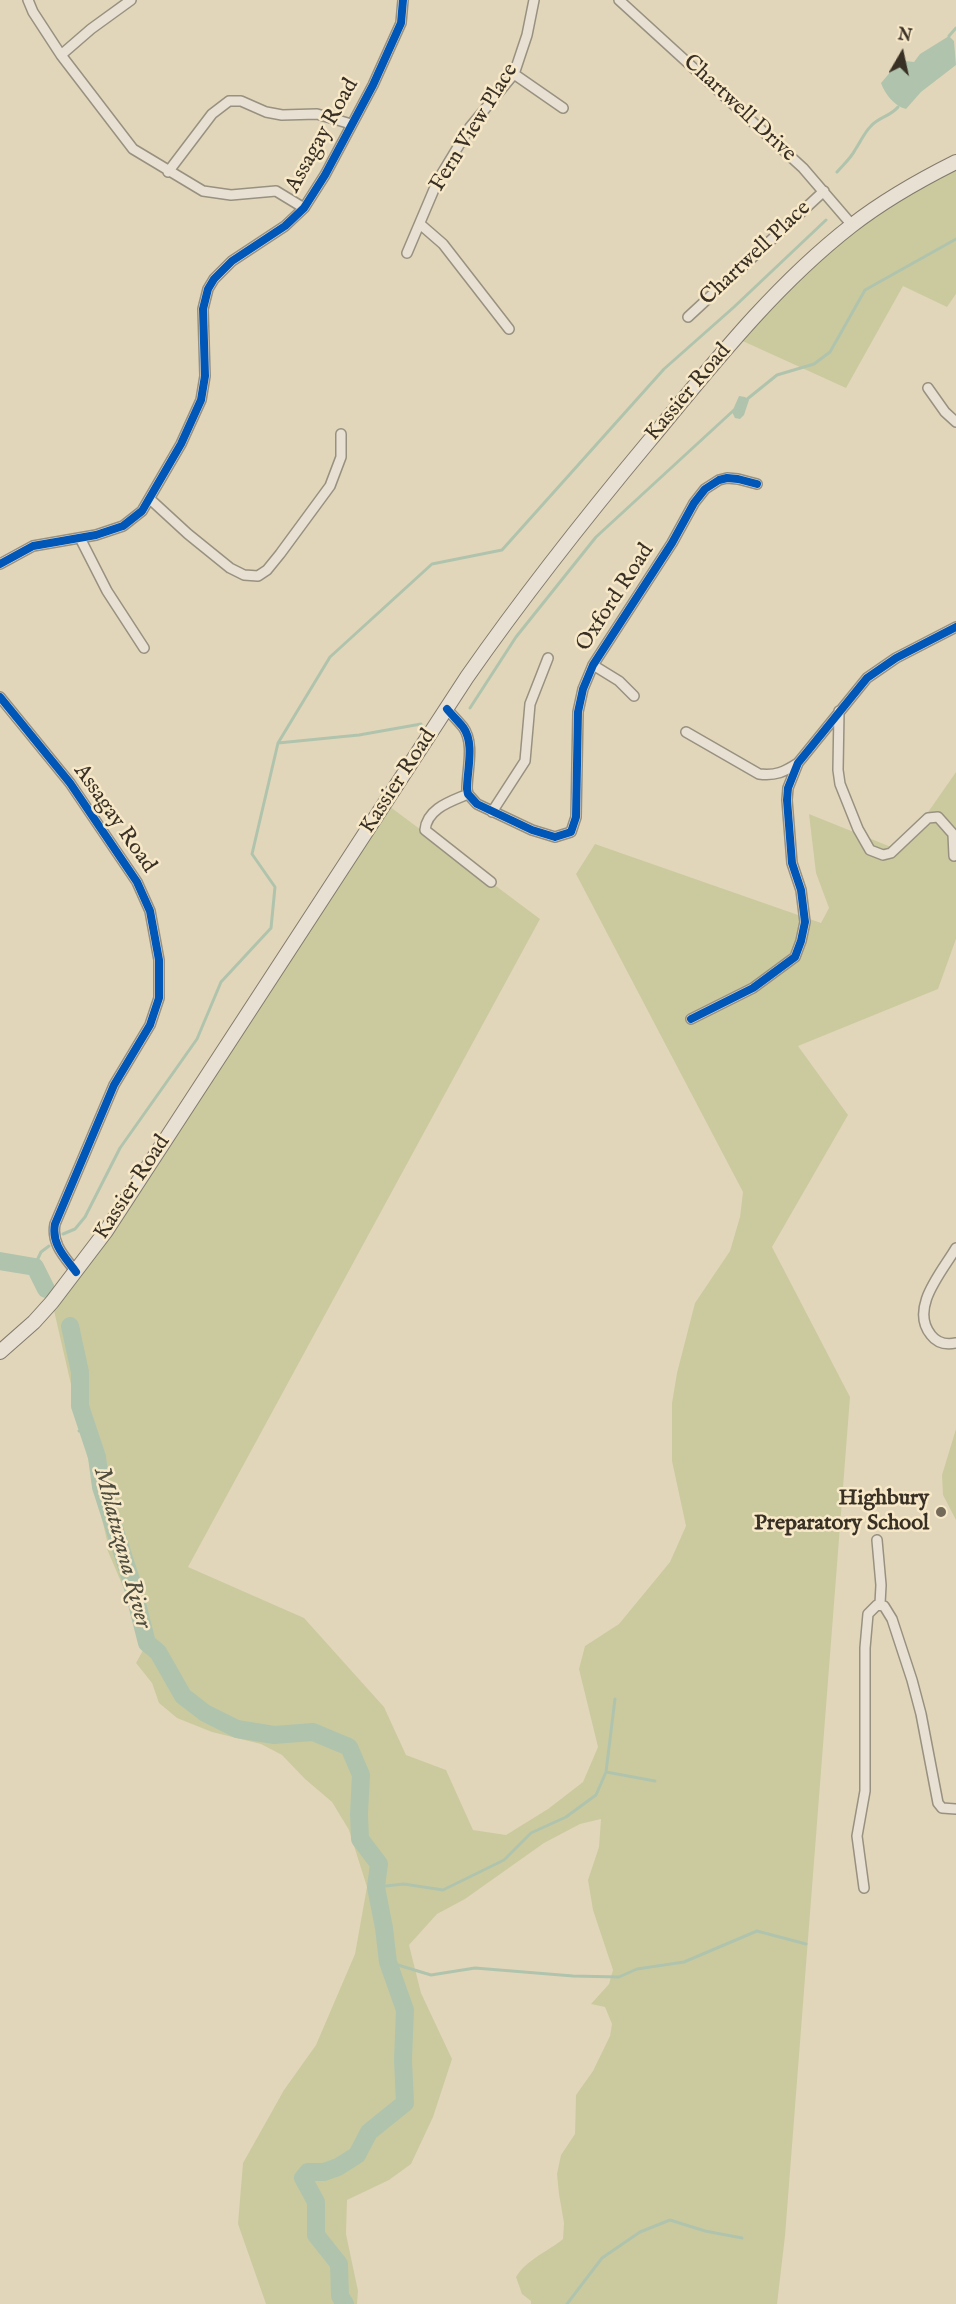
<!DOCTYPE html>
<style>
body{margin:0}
#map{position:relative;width:956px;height:2304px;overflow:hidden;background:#e2d6ba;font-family:"IM FELL English",serif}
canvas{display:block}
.north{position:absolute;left:872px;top:24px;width:60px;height:60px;-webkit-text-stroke:4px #f7e8c8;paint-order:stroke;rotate:9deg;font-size:16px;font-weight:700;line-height:24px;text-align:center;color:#393025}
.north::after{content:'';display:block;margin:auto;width:21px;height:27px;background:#393025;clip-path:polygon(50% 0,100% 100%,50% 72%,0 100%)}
</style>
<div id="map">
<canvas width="956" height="2304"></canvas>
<div class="north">N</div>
</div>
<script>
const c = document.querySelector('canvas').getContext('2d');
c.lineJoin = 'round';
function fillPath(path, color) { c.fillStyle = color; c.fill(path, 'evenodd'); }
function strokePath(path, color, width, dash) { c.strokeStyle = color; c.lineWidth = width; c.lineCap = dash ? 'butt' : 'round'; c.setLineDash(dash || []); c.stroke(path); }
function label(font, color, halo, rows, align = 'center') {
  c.font = font + ' "IM FELL English",serif'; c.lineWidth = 5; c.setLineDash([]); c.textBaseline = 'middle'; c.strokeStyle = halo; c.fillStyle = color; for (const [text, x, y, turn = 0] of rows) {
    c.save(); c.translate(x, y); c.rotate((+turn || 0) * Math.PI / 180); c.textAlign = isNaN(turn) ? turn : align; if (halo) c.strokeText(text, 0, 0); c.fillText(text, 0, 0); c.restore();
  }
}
fillPath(new Path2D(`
 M956,162V294L947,307L903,286L846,388L736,338L821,251Z
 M956,772V939L938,989L798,1046L848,1115L772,1247L850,1397L785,2236L777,2304H531V2301L522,2294L516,2277C526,2260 547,2252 563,2239L564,2223L559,2194L557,2174L561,2155L575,2134L576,2095L593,2071L610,2036L612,2024L605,2007L591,2004L609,1984L613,1970L593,1910L588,1880L599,1847L601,1819L580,1824L544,1843L465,1899L437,1914L409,1945L421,1993L452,2059L433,2117L411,2164L389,2180L347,2200L346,2234L358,2291L357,2304H266L238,2224L243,2163L284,2090L316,2045L355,1954L367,1887L349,1830L332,1802L305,1779L282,1755L261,1744L212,1732L177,1718L159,1703L152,1683L136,1663L147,1643L107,1549L108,1545L52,1302L385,803L540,919L188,1567L304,1618L384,1707L406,1755L446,1770L473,1830L506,1835L548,1809L583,1782L598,1747L579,1669L585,1646L619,1624L670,1562L686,1526L672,1461V1403L677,1373L695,1303L730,1251L740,1217L743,1192L576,874L595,844L821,923L829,908L816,873L809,814L901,851Z
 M956,1429V1520L943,1495L942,1475Z`), '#cbca9f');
fillPath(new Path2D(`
 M949,36L954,41L956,65L921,92L906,109C894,106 885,94 881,83L892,70L906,61L914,62L920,54Z
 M739,396L745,397L749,400L744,415L740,419L735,418L732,412Z`), '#b0c4ad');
strokePath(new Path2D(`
 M949,36L956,28
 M837,172C843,165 851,158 855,150C861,141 864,133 871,126C879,117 891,116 898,107
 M746,400L777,375L814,364L830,352L865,290L956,239
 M470,708L516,637L596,537L734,410
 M278,743L359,735L421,724
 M63,1234L75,1229L85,1217L120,1148L197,1039L221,982L271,928L275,887L252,854L278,743L330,657L432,564L502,550L664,369L734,307L826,220
 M34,1267L41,1252L49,1246
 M79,1431L88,1427
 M606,1772L655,1781
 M376,1887L404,1884L443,1890L504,1860L531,1833L566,1817L596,1795L606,1772L615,1699
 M388,1962L431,1975L475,1968L573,1976L619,1977L637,1969L684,1962L757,1931L806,1944
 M567,2304L602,2258L640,2232L670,2220L705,2231L742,2238`), '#b0c4ad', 3);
strokePath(new Path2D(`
 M0,1261L35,1267L46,1289
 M70,1326L80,1372V1406L97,1457L101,1487L131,1580L147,1643L158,1652L183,1696L205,1713L237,1729L274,1735L313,1732L349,1747L361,1775L359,1814L360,1839L379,1864L376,1887L384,1928L388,1962L405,2010L403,2060L405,2103L369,2132L357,2155L338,2167L324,2172H308L303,2178L316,2202V2235L339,2264L340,2296L345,2304`), '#b0c4ad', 18);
const street = new Path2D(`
 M28,0L33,12L61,55L133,149L203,191L231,195L276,191L304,208
 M619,0L803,168L852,225
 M61,55L91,29L131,0
 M514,74L563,108
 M168,172L212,114L229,101H241L266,112L282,115L317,114L351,124
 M420,224L443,244L509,329
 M407,253L438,180L470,127L514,74L527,35L534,0
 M688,317L824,191
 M928,388L945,412L956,422
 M151,500L188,534L230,568L244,575L258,576L267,570L280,554L330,486L341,457V434
 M80,538L107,591L144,648
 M0,564L33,546L96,535L123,526L142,511L181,444L201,400L205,376L203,309L208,289L214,279L232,261L285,226L304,208L325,175L373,85L401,23L403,0
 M593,665L619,681L634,696
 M0,697L70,783L137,882L150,911L159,960V998L150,1025L114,1085L55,1224C51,1244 65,1257 76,1272
 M447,709C452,715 458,721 463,727C475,743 467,770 467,789L468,794L477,804L532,830L555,837L571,832L576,817L578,712L583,689L593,665L672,543L694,503L705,489L719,480L727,478L738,479L757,484
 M839,711L838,770L840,784L858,829L870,850L883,855L891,853L928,818L938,817L953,834L954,856
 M686,732L759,774C776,776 784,772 798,763
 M468,794C452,801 427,808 425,830L491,882
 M492,812L525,761L530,704L548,658
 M691,1019L753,988L795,957L801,941L805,922L801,890L792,863L787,800L788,788L798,763L867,678L896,658L956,627
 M956,1248C942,1272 909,1308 931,1335C937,1343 946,1345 956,1343
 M877,1540L881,1585L880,1604
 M864,1888L857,1836L865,1791V1648L868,1614L877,1605L884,1606L892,1619L912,1680L921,1714L938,1803L942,1808L956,1809`);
const secondary = new Path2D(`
 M0,1352L34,1322L52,1302L106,1231L467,677C525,594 585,518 650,440C712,365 774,286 851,226C883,201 920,180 956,162`);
strokePath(street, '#989180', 12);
strokePath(secondary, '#827a6c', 16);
strokePath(street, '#e7e0d3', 9);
strokePath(secondary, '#e7e0d3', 14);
strokePath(new Path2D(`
 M0,564L33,546L96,535L123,526L142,511L181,444L201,400L205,376L203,309L208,289L214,279L232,261L285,226L304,208L325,175L373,85L401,23L403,0
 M0,697L70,783L137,882L150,911L159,960V998L150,1025L114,1085L55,1224C51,1244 65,1257 76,1272
 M447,709C452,715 458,721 463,727C475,743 467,770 467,789L468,794L477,804L532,830L555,837L571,832L576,817L578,712L583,689L593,665L672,543L694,503L705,489L719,480L727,478L738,479L757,484
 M691,1019L753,988L795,957L801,941L805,922L801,890L792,863L787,800L788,788L798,763L867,678L896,658L956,627`), '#0057b8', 8);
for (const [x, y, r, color] of [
 [941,1512,6,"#746a59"]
]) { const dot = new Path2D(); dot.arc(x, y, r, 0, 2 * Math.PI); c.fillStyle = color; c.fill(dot); strokePath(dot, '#f7e8c8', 2); }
label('22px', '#393025', '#f7e8c8', [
 ["Chartwell Drive",739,109,43],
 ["Fern View Place",475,128,-58],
 ["Assagay Road",323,136,-61],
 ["Chartwell Place",756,254,-43],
 ["Kassier Road",689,393,-50],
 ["Oxford Road",616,598,-57],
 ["Kassier Road",399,782,-57],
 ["Assagay Road",114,819,55],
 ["Kassier Road",133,1188,-57]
]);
label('bold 22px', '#393025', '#f7e8c8', [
 ["Highbury",929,1499],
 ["Preparatory School",929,1524]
], 'right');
label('italic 24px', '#4d4c3f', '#f7e8c8', [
 ["Mhlatuzana River",121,1548,75]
]);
</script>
